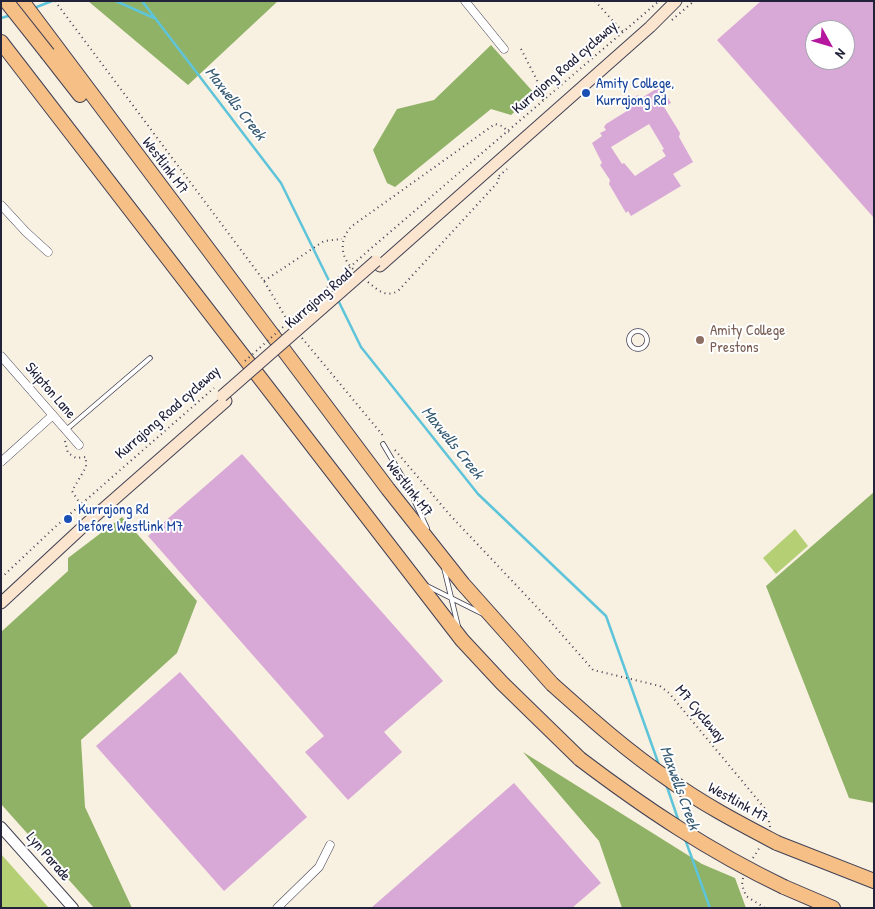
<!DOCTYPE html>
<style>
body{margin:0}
#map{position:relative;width:875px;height:909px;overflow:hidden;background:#f8f0e1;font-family:"Patrick Hand",sans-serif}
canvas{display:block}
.frame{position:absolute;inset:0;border:2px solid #22223b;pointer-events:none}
.north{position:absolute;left:805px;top:20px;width:50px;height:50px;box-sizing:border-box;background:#fff;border:1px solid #a7a7b1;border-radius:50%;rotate:129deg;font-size:14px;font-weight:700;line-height:20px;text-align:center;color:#22223b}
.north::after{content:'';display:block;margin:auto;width:18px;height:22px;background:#b5179e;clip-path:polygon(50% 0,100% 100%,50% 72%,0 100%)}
</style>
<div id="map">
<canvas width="875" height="909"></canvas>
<div class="frame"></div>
<div class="north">N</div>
</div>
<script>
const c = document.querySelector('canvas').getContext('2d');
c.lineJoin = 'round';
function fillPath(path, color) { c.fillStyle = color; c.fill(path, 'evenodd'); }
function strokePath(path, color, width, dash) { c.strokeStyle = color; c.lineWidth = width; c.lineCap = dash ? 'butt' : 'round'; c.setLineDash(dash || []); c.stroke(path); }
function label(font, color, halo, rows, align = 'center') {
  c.font = font + ' "Patrick Hand",sans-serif'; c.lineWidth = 4; c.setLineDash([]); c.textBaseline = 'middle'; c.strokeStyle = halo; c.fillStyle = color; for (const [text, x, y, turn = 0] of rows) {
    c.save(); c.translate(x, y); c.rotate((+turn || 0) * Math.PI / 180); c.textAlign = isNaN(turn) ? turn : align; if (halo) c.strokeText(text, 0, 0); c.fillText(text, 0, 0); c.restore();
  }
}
fillPath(new Path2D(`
 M795,529L808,546L776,574L763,558Z
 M1,854L49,908H1Z`), '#b5cf75');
fillPath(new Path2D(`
 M88,1H278L188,85Z
 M491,45L535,94L511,115L491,109L395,187L387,183L373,150L397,109L434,100Z
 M874,492V803L849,798L766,586Z
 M122,517L197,601L177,653L81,740L85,807L132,908H94L1,804V632L68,571V558Z
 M523,752L702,864L735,878L746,908H622L599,841Z`), '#90b266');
strokePath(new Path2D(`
 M116,1L154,18
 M142,1L281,183L335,293
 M34,8L52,1
 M1,18L12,15
 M337,298L361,347L478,494L606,616L659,765
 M666,784L679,822
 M685,839L710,908`), '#5dc4da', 2.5);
fillPath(new Path2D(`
 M761,1H874V218L717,40ZM815,30H845V60H815Z
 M661,86L671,103L664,107L680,133L679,137L693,162L673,174L681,186L631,216L628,211L626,213L609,184L610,180L600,165L602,163L592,143L602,136L600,133L606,130L604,127L606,124L627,111L623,104L638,95L640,99ZM649,124L664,149L662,150L666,156L635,176L624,163L622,164L611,147Z
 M242,454L443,681L384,732L402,752L348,800L305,752L324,736L148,536Z
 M180,672L307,817L224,891L96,746Z
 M514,783L601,883L572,908H371Z`), '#d8a8d7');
const service = new Path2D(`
 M629 340a9 9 0 1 1 18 0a9 9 0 1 1-18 0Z
 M66,430L150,358
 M383,444L406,483L427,528
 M444,568L458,626
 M427,586L483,614`);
const minor = new Path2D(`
 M465,1L504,49
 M1,205L26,232L48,252
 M1,356L79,445
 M1,462L53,415
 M277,908L319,867L330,845`);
const tertiary = new Path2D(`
 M1,827L73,908`);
const secondary = new Path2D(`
 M380,266L650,27L676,1
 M1,603L86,524L226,401`);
const motorway = new Path2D(`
 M22,1L388,489L463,584L552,684
 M1,42L462,640L502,683L580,759
 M48,54L80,95
 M777,843L874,881
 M784,887L833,908`);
strokePath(service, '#424154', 5.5);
strokePath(minor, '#424154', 9);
strokePath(tertiary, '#424154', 12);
strokePath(secondary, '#424154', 13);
strokePath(motorway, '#424154', 16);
strokePath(new Path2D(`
 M55,1L264,281L289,323
 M595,1L623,32
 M672,20L694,1
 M521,49L543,92V102
 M499,176L507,169
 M368,251L659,1
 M353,269C340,257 339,238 352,226L495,124L502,126L509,132
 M264,281L324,241L342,239
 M368,282C378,290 385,298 398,291L498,182L499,176
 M302,338L385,438
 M65,441L68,453L76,458L86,457V467L72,491L81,505
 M395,450L449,514L550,621L593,670L660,686L669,693L767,811L770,827
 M1,578L54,528L214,388
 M753,858L760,847
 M743,878L742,885L746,896L765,908`), '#424154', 2, [1, 4]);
strokePath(service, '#fff', 4);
strokePath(minor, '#fff', 8);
strokePath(tertiary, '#fff', 10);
strokePath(secondary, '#fbe5cf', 11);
strokePath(motorway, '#f5bf86', 14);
const secondaryBridge = new Path2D(`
 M222,396L376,261`);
const motorwayBridge = new Path2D(`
 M6,1L48,54
 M552,684C590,718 628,752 671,781C704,805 741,824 777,843
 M580,759C646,809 709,851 784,887`);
strokePath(secondaryBridge, '#424154', 13, []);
strokePath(motorwayBridge, '#424154', 16, []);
strokePath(new Path2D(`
 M245,361L368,251`), '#424154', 2, [1, 4]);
strokePath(secondaryBridge, '#fbe5cf', 11);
strokePath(motorwayBridge, '#f5bf86', 14);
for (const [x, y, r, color] of [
 [586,93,5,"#1a4fb4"],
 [700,340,5,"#8d6e63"],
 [68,519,5,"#1a4fb4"]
]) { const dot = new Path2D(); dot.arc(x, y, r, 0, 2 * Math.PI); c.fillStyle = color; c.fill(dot); strokePath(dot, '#fff', 2); }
label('15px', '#22223b', '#fff', [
 ["Kurrajong Road cycleway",565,68,-41],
 ["Westlink M7",165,166,53],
 ["Kurrajong Road",319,299,-41],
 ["Skipton Lane",50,391,49],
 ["Kurrajong Road cycleway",168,413,-41],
 ["Westlink M7",409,489,52],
 ["M7 Cycleway",700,714,50],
 ["Westlink M7",738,803,29],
 ["Lyn Parade",48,857,49]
]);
label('15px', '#164399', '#fff', [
 ["Amity College,",596,84],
 ["Kurrajong Rd",596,101],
 ["Kurrajong Rd",78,510],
 ["before Westlink M7",78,527]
], 'left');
label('15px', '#785e54', '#fff', [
 ["Amity College",710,331],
 ["Prestons",710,348]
], 'left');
label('italic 16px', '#375b73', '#fff', [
 ["Maxwells Creek",235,104,52],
 ["Maxwells Creek",452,443,51],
 ["Maxwells Creek",679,788,70]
]);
</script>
